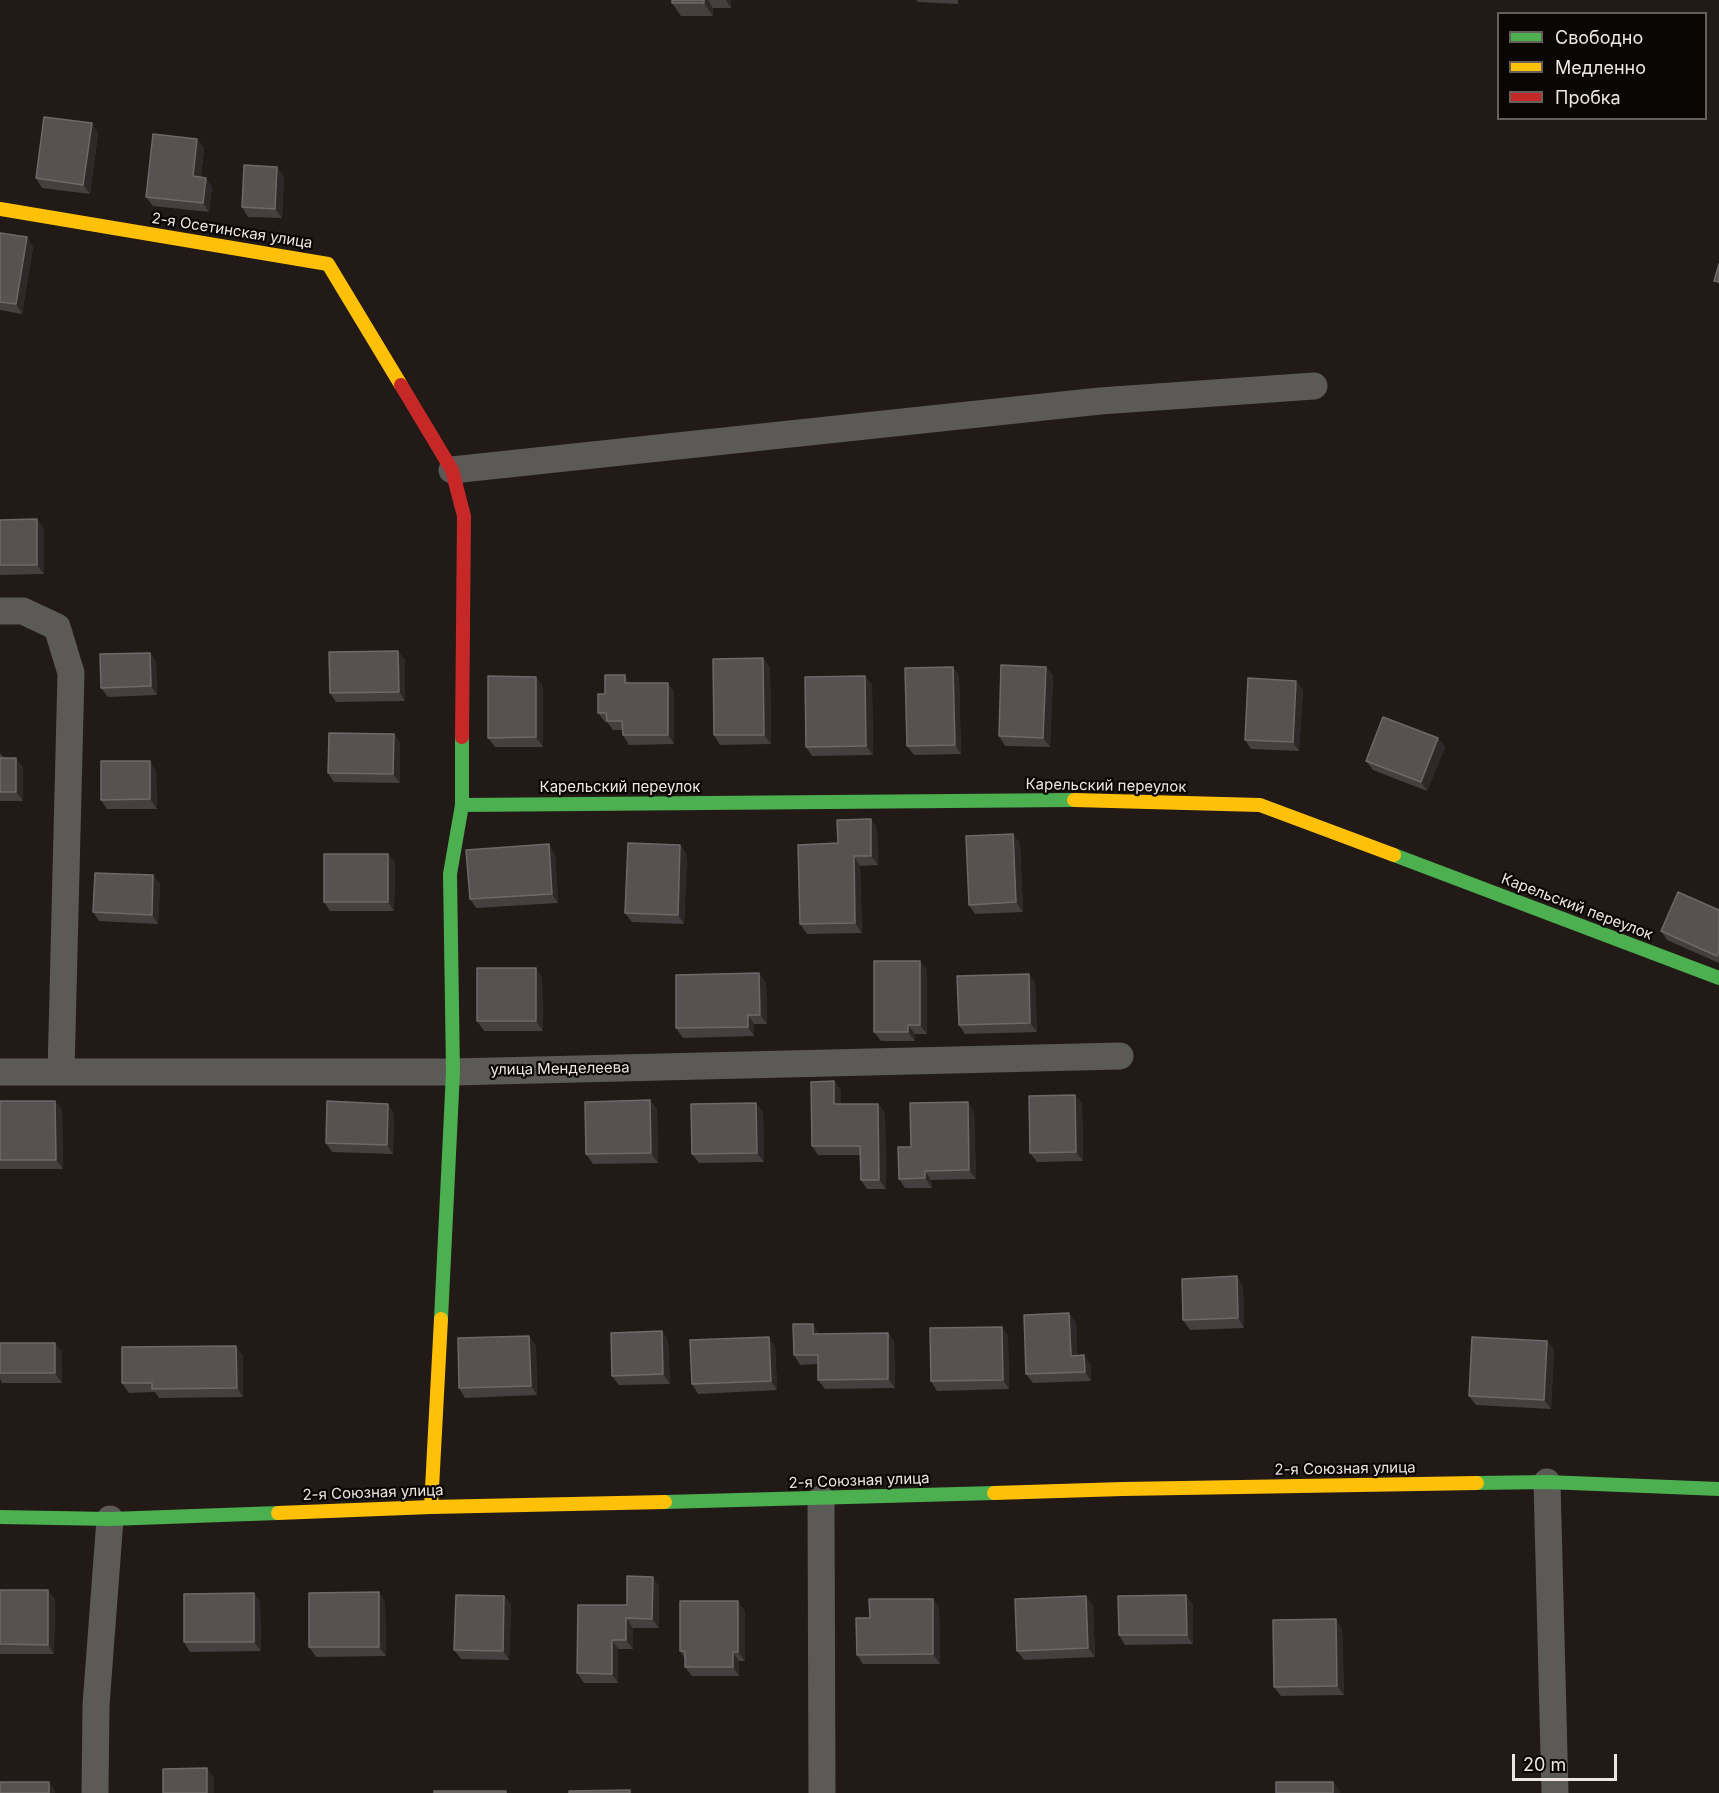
<!DOCTYPE html>
<meta charset="utf-8">
<style>
body{margin:0}
#map{position:relative;width:1719px;height:1793px;overflow:hidden;background:#211a16;font-family:Inter,sans-serif}
canvas{display:block}
.legend{position:absolute;left:1497px;top:12px;width:210px;height:108px;box-sizing:border-box;background:#0a0604;border:2px solid #65605c;margin:0;padding:8px 10px;list-style:none;font-size:18px;color:#eee6e0}
.legend li{display:flex;align-items:center;gap:12px;height:30px}
.legend b{width:30px;border:2px solid #65605c}
.scale{position:absolute;left:1512px;top:1754px;width:105px;height:27px;box-sizing:border-box;border:3px solid #eee6e0;border-top:0;padding-left:8px;font-size:18px;line-height:21px;white-space:nowrap;color:#eee6e0;-webkit-text-stroke:4px #0a0604;paint-order:stroke}
</style>
<div id="map">
<canvas width="1719" height="1793"></canvas>
<ul class="legend">
<li><b style="height:8px;background:#4caf50"></b>Свободно</li>
<li><b style="height:8px;background:#ffc107"></b>Медленно</li>
<li><b style="height:8px;background:#c62828"></b>Пробка</li>
</ul>
<div class="scale">20 m</div>
</div>
<script>
const c = document.querySelector('canvas').getContext('2d');
c.lineJoin = 'round';
function strokePath(path, color, width, dash) { c.strokeStyle = color; c.lineWidth = width; c.lineCap = dash ? 'butt' : 'round'; c.setLineDash(dash || []); c.stroke(path); }
function fillPath(path, color) { c.fillStyle = color; c.fill(path, 'evenodd'); }
function label(font, color, halo, rows, align = 'center') {
  c.font = font + ' Inter,sans-serif'; c.lineWidth = 4.5; c.setLineDash([]); c.textBaseline = 'middle'; c.strokeStyle = halo; c.fillStyle = color; for (const [text, x, y, turn = 0] of rows) {
    c.save(); c.translate(x, y); c.rotate((+turn || 0) * Math.PI / 180); c.textAlign = isNaN(turn) ? turn : align; if (halo) c.strokeText(text, 0, 0); c.fillText(text, 0, 0); c.restore();
  }
}
strokePath(new Path2D(`
 M452,470L1100,401L1314,386
 M0,611H23L57,627L71,673L61,1072
 M0,1072H453L1120,1056
 M1547,1482L1555,1793
 M821,1499L822,1793
 M95,1793L96,1705L110,1519`), '#5c5a57', 27);
strokePath(new Path2D(`
 M462,805L1074,800
 M1394,855L1719,978
 M441,1319L453,1072L450,874L462,805V737
 M1477,1483L1547,1482L1719,1489
 M665,1502L994,1493
 M0,1517L110,1519L278,1513`), '#4caf50', 14);
strokePath(new Path2D(`
 M0,209L328,264L401,385
 M1074,800L1260,805L1394,855
 M994,1493L1123,1489L1477,1483
 M431,1507L441,1319
 M278,1513L431,1507L665,1502`), '#ffc107', 14);
strokePath(new Path2D(`
 M401,385L452,470L464,516L462,737`), '#c62828', 14);
fillPath(new Path2D(`
 M672,0H731V8H713V16H681L672,3Z
 M916,0H958V4L918,2Z
 M98,133L90,194L42,188L36,178Z
 M197,139L204,148L201,177L206,178L212,187L209,212L153,206L146,197Z
 M284,176L282,218L248,217L242,207Z
 M0,233L27,237L33,247L22,314L0,310Z
 M0,520L44,528V574L0,575Z
 M150,653L156,662L157,695L108,697L101,688Z
 M763,658L770,668L771,744L720,745L714,735Z
 M405,660V701L336,702L330,693Z
 M953,667L959,676L961,754L914,755L907,746Z
 M1046,667L1053,676L1050,747L1005,746L999,736Z
 M865,676L872,685L873,755L812,756L806,747Z
 M1296,681L1303,690L1299,751L1251,749L1245,740Z
 M631,683H668L674,692V744L629,745L623,735V730H613L607,722H605L598,713L605,694Z
 M543,686V747H495L488,738Z
 M394,734L400,743V783L334,782L328,773Z
 M1438,738L1445,747L1427,791L1373,770L1366,761Z
 M0,753L4,758L23,767V801H0Z
 M156,770L157,809H107L101,800Z
 M877,828L878,865L860,866L862,933L807,934L800,924L838,843Z
 M1020,843L1023,912L975,914L969,905Z
 M680,845L687,855L684,924L632,922L625,913Z
 M388,854L395,863L394,911H330L324,902Z
 M555,854L558,903L476,908L470,899Z
 M153,875L160,884L158,924L99,921L93,912Z
 M1719,910V963L1667,940L1661,931Z
 M927,970V1034H915V1041H881L874,1032Z
 M759,973L766,983L767,1024H754V1036L683,1038L676,1028Z
 M1029,974L1035,983L1037,1032L965,1034L959,1025Z
 M542,977L543,1031H484L477,1021Z
 M834,1081L841,1091V1104H878L885,1113L886,1189H867L861,1180L860,1155H818L812,1146Z
 M1075,1095L1082,1104L1083,1161L1037,1162L1030,1153Z
 M650,1100L657,1110L658,1163L593,1164L586,1154Z
 M0,1101H55L62,1110L63,1169H0Z
 M763,1112L764,1162L699,1163L692,1154Z
 M974,1112L976,1179L931,1180L932,1188H905L899,1179L911,1147Z
 M394,1113L393,1154L332,1152L326,1143Z
 M1243,1286L1244,1328L1190,1330L1183,1320Z
 M1076,1322L1077,1356L1091,1365V1381L1033,1383L1026,1374Z
 M1002,1327L1008,1336L1009,1389L937,1391L931,1381Z
 M662,1331L668,1341L670,1384L619,1385L612,1376Z
 M888,1333L894,1342L895,1388L825,1389L818,1380V1364L800,1365L794,1355L819,1334Z
 M1547,1341L1554,1350L1551,1409L1476,1405L1469,1396Z
 M0,1343L62,1352V1383H2L0,1379Z
 M536,1345L537,1395L465,1398L459,1388Z
 M775,1346L777,1390L698,1394L692,1384Z
 M243,1355V1397L159,1398L155,1392L129,1393L122,1383Z
 M659,1586V1628H633V1649H618V1683H584L577,1673L627,1605Z
 M0,1590L55,1599L54,1654H0Z
 M254,1593L260,1602L261,1651L190,1652L184,1642Z
 M1186,1595L1193,1605V1644L1125,1645L1119,1635Z
 M504,1596L511,1605L509,1660L461,1659L454,1650Z
 M1086,1596L1093,1606L1095,1657L1024,1660L1017,1651Z
 M933,1599L939,1608L940,1664H863L857,1655L870,1618Z
 M385,1602L386,1656L316,1657L309,1647Z
 M745,1611V1661H739V1676H692L685,1667V1659L680,1651Z
 M1342,1629L1344,1695L1281,1696L1274,1687Z`), '#463f40');
fillPath(new Path2D(`
 M704,0H708L713,8V16L704,3Z
 M726,0H731V8Z
 M92,123L98,133L90,194L83,185Z
 M197,139L204,148L200,185L193,176Z
 M277,167L284,176L282,218L275,209Z
 M206,178L212,187L209,212L203,203Z
 M27,237L33,247L22,314L16,304Z
 M37,519L44,528V574L37,565Z
 M398,651L405,660V701L399,692Z
 M150,653L156,662L157,695L151,686Z
 M763,658L770,668L771,744L764,735Z
 M953,667L959,676L961,754L955,745Z
 M1046,667L1053,676L1050,747L1043,738Z
 M625,675L632,685L625,683Z
 M865,676L872,685L873,755L866,746Z
 M536,677L543,686V747L536,737Z
 M1296,681L1303,690L1299,751L1293,742Z
 M668,683L674,692V744L668,735Z
 M394,734L400,743V783L393,774Z
 M1438,738L1445,747L1427,791L1421,782Z
 M16,758L23,767V801L16,792Z
 M150,761L156,770L157,809L150,799Z
 M871,819L877,828L878,865L871,856Z
 M1013,834L1020,843L1023,912L1016,902Z
 M549,844L555,854L558,903L552,894Z
 M680,845L687,855L684,924L678,915Z
 M388,854L395,863L394,911L388,902Z
 M854,856L860,866L862,933L855,923Z
 M153,875L160,884L158,924L152,915Z
 M920,961L927,970V1034L920,1025Z
 M536,968L542,977L543,1031L536,1021Z
 M759,973L766,983L767,1024L760,1015Z
 M1029,974L1035,983L1037,1032L1030,1023Z
 M748,1015L754,1024V1036L748,1027Z
 M908,1025L915,1034V1041L908,1032Z
 M834,1081L841,1091V1113L834,1104Z
 M1075,1095L1082,1104L1083,1161L1076,1152Z
 M650,1100L657,1110L658,1163L651,1153Z
 M55,1101L62,1110L63,1169L56,1160Z
 M968,1102L974,1112L976,1179L969,1170Z
 M756,1103L763,1112L764,1162L757,1153Z
 M388,1104L394,1113L393,1154L387,1145Z
 M878,1104L885,1113L886,1189L879,1180Z
 M925,1171L931,1180L932,1188L925,1178Z
 M1237,1276L1243,1286L1244,1328L1238,1318Z
 M1069,1313L1076,1322L1078,1365L1071,1356Z
 M813,1324L819,1333L820,1343L813,1334Z
 M1002,1327L1008,1336L1009,1389L1003,1380Z
 M662,1331L668,1341L670,1384L663,1374Z
 M888,1333L894,1342L895,1388L888,1379Z
 M529,1336L536,1345L537,1395L531,1386Z
 M769,1337L775,1346L777,1390L771,1381Z
 M1547,1341L1554,1350L1551,1409L1544,1400Z
 M55,1343L62,1352V1383L55,1373Z
 M236,1346L243,1355V1397L237,1388Z
 M1084,1355L1091,1365V1381L1085,1372Z
 M653,1577L659,1586V1628L652,1619Z
 M48,1590L55,1599L54,1654L48,1645Z
 M379,1592L385,1602L386,1656L379,1647Z
 M254,1593L260,1602L261,1651L254,1642Z
 M1186,1595L1193,1605V1644L1187,1635Z
 M504,1596L511,1605L509,1660L503,1651Z
 M1086,1596L1093,1606L1095,1657L1088,1648Z
 M933,1599L939,1608L940,1664L933,1654Z
 M738,1601L745,1611V1661L738,1652Z
 M626,1618L633,1628V1649L626,1640Z
 M1336,1619L1342,1629L1344,1695L1337,1686Z
 M612,1640L618,1649V1683L612,1674Z
 M733,1652L739,1661V1676L733,1667Z
 M207,1768L214,1778V1793H207Z
 M49,1782L55,1791V1793H49Z
 M1333,1782L1340,1791V1793H1333Z`), '#2f2828');
const building = new Path2D(`
 M672,0H704V3H672Z
 M44,117L92,123L83,185L36,178Z
 M153,134L197,139L193,176L206,178L203,203L146,197Z
 M244,165L277,167L275,209L242,207Z
 M0,233L27,237L16,304L0,302Z
 M1719,264V282L1714,281Z
 M37,519V565H0V520Z
 M398,651L399,692L330,693L329,652Z
 M150,653L151,686L101,688L100,654Z
 M763,658L764,735H714L713,659Z
 M1001,665L1046,667L1043,738L999,736Z
 M953,667L955,745L907,746L905,668Z
 M605,675H625V683H668V735H623L622,721H607L606,713H598V694H605Z
 M488,676L536,677V737L488,738Z
 M865,676L866,746L806,747L805,677Z
 M1248,678L1296,681L1293,742L1245,740Z
 M1383,717L1438,738L1421,782L1366,761Z
 M329,733L394,734L393,774L328,773Z
 M0,758H16V792H0Z
 M101,761H150V799L101,800Z
 M871,819V856H854L855,923L800,924L798,845L838,843L837,820Z
 M1013,834L1016,902L969,905L966,836Z
 M628,843L680,845L678,915L625,913Z
 M549,844L552,894L470,899L466,850Z
 M324,854H388V902H324Z
 M95,873L153,875L152,915L93,912Z
 M1678,892L1719,910V951L1717,956L1661,931Z
 M874,961H920V1025H908V1032H874Z
 M477,968H536V1021H477Z
 M759,973L760,1015H748V1027L676,1028V975Z
 M1029,974L1030,1023L959,1025L957,976Z
 M834,1081V1104H878L879,1180H861L860,1146H812L811,1082Z
 M1075,1095L1076,1152L1030,1153L1029,1096Z
 M650,1100L651,1153L586,1154L585,1102Z
 M0,1101H55L56,1160H0Z
 M327,1101L388,1104L387,1145L326,1143Z
 M968,1102L969,1170L925,1171V1178L899,1179L898,1147H911L910,1103Z
 M756,1103L757,1153L692,1154L691,1104Z
 M1237,1276L1238,1318L1183,1320L1182,1279Z
 M1069,1313L1071,1356L1084,1355L1085,1372L1026,1374L1024,1315Z
 M793,1324H813V1334L888,1333V1379L818,1380V1355H794Z
 M1002,1327L1003,1380L931,1381L930,1328Z
 M662,1331L663,1374L612,1376L611,1333Z
 M529,1336L531,1386L459,1388L458,1338Z
 M769,1337L771,1381L692,1384L690,1340Z
 M1472,1337L1547,1341L1544,1400L1469,1396Z
 M0,1343H55V1373H0Z
 M236,1346L237,1388L152,1389V1383H122V1347Z
 M627,1576L653,1577L652,1619L626,1618V1640H612V1674L577,1673L578,1605H627Z
 M0,1590H48V1645L0,1644Z
 M379,1592V1647H309V1593Z
 M254,1593V1642H184V1594Z
 M456,1595L504,1596L503,1651L454,1650Z
 M1186,1595L1187,1635H1119L1118,1596Z
 M1086,1596L1088,1648L1017,1651L1015,1599Z
 M869,1599H933V1654L857,1655L856,1618H870Z
 M680,1601H738V1652H733V1667H685V1651H680Z
 M1336,1619L1337,1686L1274,1687L1273,1620Z
 M207,1768V1793H163V1769Z
 M0,1782H49V1793H0Z
 M1276,1782H1333V1793H1276Z
 M630,1790V1793H569V1791Z
 M434,1791H506V1793H434Z`);
fillPath(building, '#585151');
strokePath(building, '#6f6868', 1.5);
label('15px', '#eee6e0', '#0a0604', [
 ["2-я Осетинская улица",232,231,9],
 ["Карельский переулок",1106,786,1],
 ["Карельский переулок",620,787],
 ["Карельский переулок",1577,907,21],
 ["улица Менделеева",560,1069,-1],
 ["2-я Союзная улица",1345,1469,-1],
 ["2-я Союзная улица",859,1481,-2],
 ["2-я Союзная улица",373,1493,-2]
]);
</script>
